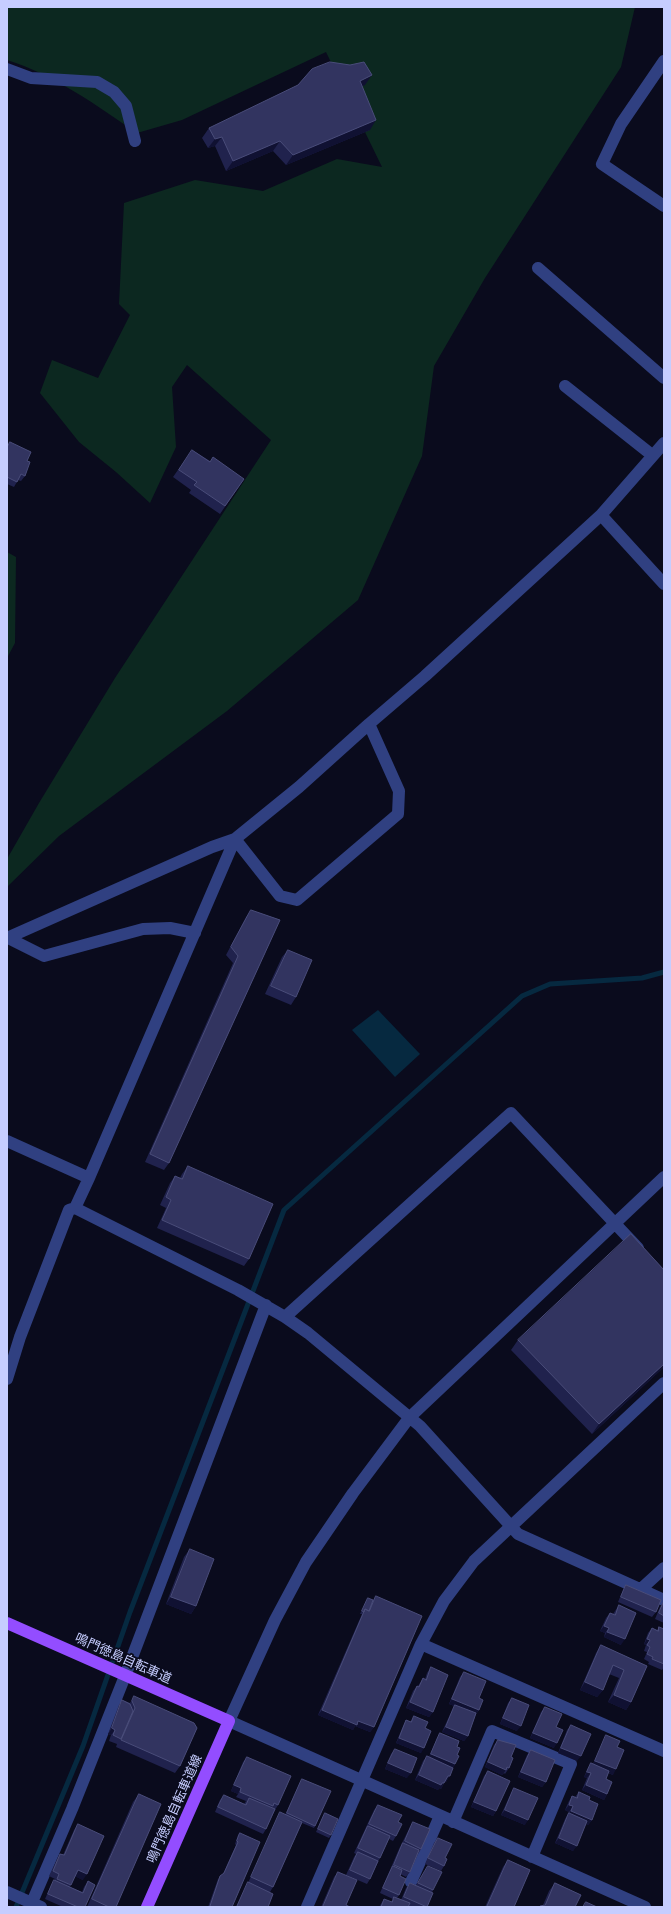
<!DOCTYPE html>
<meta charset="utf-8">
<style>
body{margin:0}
#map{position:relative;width:671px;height:1914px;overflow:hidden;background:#0a0b1d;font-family:Helvetica,sans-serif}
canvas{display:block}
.frame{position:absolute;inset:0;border:8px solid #c6cdff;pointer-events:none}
</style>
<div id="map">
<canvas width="671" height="1914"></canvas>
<div class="frame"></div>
</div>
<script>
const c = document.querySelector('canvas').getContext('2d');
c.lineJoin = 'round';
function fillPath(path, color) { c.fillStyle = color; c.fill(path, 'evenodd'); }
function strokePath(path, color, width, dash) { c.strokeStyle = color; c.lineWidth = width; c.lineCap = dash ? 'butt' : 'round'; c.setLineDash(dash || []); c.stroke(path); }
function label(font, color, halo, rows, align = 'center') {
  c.font = font + ' Helvetica,"Noto Sans JP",sans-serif'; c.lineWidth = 3.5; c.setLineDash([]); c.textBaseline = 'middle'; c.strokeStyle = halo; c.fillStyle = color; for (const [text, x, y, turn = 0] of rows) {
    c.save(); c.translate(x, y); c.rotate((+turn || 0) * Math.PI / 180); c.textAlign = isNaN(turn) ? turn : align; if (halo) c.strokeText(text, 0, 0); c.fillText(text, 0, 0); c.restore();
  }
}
fillPath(new Path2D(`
 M7,7H635L621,67L485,278L434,366L422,456L358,600L227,711L59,836L7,887V859L39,803L115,678L271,440L187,365L172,387L176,447L150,503L116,472L79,442L40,393L52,360L98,378L130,315L119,304L124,203L195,180L263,191L337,159L382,167L326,52L182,120L137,133C96,105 55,75 7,60Z
 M7,552L16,557L15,643L7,658Z`), '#0c2820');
fillPath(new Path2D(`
 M378,1010L420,1054L395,1077L352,1030Z`), '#062940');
strokePath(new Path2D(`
 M16,1907L83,1746L130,1612L284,1210L522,996L550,984L642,978L664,972`), '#062940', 5);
strokePath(new Path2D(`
 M664,61L621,124L602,164L664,206
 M7,69L31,78L97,82L114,92L126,106L135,141
 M538,268L664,378
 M565,386L652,455
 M601,515L664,584
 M235,839L280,896L297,900L398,814L399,791L369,724
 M7,938L212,847L235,839L299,787L369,724L425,676L601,515L664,443
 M8,938L44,956L143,929L170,928L195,933
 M7,1141L89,1178
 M75,1208L238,1290L285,1317L308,1333L420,1426L518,1534L664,1600
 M285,1317L511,1113L638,1248
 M7,1379L20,1337L69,1210L75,1208L89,1178L235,839
 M641,1589L664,1568
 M421,1644L664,1751
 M453,1822L492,1731L571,1764L532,1857
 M411,1882L440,1816
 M7,1892L41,1907
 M30,1907L72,1809L125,1676L266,1305
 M307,1907L421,1644L444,1601L474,1561L664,1383
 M645,1907L229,1721L275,1620L306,1562L353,1493L409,1418L664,1177`), '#304081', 12);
strokePath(new Path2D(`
 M7,1623L229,1721L147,1907`), '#934dff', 12);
fillPath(new Path2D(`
 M365,85L362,86L370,130L286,165L273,151L226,171L215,146L208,148L202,138L209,128Z
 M10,442L27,461L25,476L21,481L18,480L14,487L7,484V447Z
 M192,450L210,461L244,479L220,514L189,493L191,490L173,477Z
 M251,910L280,920L169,1163L164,1170L145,1162L233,963L226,955L246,917Z
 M288,950L296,997L291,1005L265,994L282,957Z
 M188,1166L249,1259L244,1266L157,1228L166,1208L160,1205L170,1183L175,1176L180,1178L182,1174Z
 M518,1340L664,1367L592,1434L511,1350Z
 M190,1549L196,1606L191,1614L166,1604L184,1557Z
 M626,1585L656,1612L652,1617L618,1602L623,1590Z
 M376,1596L374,1727L370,1732L355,1726L353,1730L318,1715L362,1614H360L366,1601L368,1598L373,1600Z
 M664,1601V1623L655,1619L660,1607Z
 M619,1605L621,1645L604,1637L605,1633L600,1631L606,1618L610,1613L613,1614Z
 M659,1627L664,1629V1667L662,1670L648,1664L649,1662L644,1659L647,1652L644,1651L646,1645L644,1644L648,1633L652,1628L657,1630Z
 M601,1645L647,1666L631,1702L626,1710L608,1702L619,1678L609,1674L603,1690L597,1697L580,1690L596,1653Z
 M431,1667L433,1712L429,1717L406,1708L413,1691L417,1686H418L423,1678L425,1679L427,1673Z
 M464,1672L479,1698V1710L476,1714L468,1736L464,1741L442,1732L452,1710L454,1706L449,1704L460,1677Z
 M134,1696L180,1766L175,1773L116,1747L117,1744L109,1741L111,1735L108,1734L119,1705L122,1700L130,1703Z
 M512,1698L517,1731L500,1724L508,1703Z
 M545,1707L556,1727L554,1748L530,1738L541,1712Z
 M414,1716L425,1728L421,1753L396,1743L403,1726L406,1720L410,1722Z
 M571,1725L577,1761L558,1753L567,1730Z
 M440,1733L457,1747V1755L455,1764L446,1782L445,1781L441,1789L439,1788L438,1790L415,1780L423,1761L427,1756L429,1757L437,1738Z
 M606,1735L617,1747L613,1775L608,1773L606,1779L607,1794L604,1800L582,1790L587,1778L584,1777L588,1768L591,1763L593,1764L603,1741Z
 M498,1740L511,1757L509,1768L505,1774L504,1773L502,1775L485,1767L494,1745Z
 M395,1749L407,1778L385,1769L391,1754Z
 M531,1750L546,1782L542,1787L518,1777L527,1755Z
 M247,1757L278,1805L275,1810L266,1829L263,1834L215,1812L220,1800L224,1795L244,1804L246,1801L236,1797L238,1794L231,1791L243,1762Z
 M488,1771L496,1811L493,1816L471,1807L484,1776Z
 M302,1779L315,1826L314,1828L302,1823L273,1887L270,1892L268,1907H236L245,1888L248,1883L277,1818L280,1812L285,1815L300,1782Z
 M514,1788L525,1825L501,1815L511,1793Z
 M579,1792L589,1800L592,1820L588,1825L586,1824L573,1851L555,1843L565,1819L569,1812L565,1810L569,1801L572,1796L575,1797Z
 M139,1794L116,1907H87L133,1802Z
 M378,1805L398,1822L396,1836L393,1841L389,1839L370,1879L367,1884L346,1875L354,1857L356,1854L354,1853L374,1810Z
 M325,1813L331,1835L329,1838L316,1832L323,1816Z
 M413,1822L421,1849L418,1854L410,1872L406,1877L400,1874V1876L399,1895L397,1898L401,1900L406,1888L410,1883L416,1885L428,1866L433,1890L432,1892L427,1907H411L409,1906L408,1907H379L384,1899L391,1902L393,1899L380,1893L399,1849L410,1827Z
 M78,1824L83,1880L75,1876L70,1887L82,1892L84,1887L88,1881L85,1907H63L45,1899L51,1885L55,1879L49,1876L57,1859L60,1854L63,1855L74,1830Z
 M240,1833L232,1907H208L218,1879L223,1874L236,1845L235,1844L238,1835Z
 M438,1838L445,1858L444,1866L441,1871L425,1864L434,1843Z
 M508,1860L514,1907H485L503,1867Z
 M338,1872L346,1905L350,1907H321L334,1877Z
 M555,1883L581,1895L543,1905L549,1891Z`), '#20224d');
fillPath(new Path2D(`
 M372,75L365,85L353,91L360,81Z
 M376,120L370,130L286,165L293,155Z
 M222,137L215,146L208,148L215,139Z
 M280,141L273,151L226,171L233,161Z
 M664,1364V1367L592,1434L599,1424Z
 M171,1597L196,1606L191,1614L166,1604Z
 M604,1626L609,1628L605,1633L600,1631Z
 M607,1632L625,1639L621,1645L604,1637Z
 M647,1639L650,1640L646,1645L644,1644Z
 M585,1682L603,1690L597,1697L580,1690Z
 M614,1695L631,1702L626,1710L608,1702Z
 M452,1699L479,1710L475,1715L455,1705L454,1706L449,1704Z
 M410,1702L433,1712L429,1717L406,1708Z
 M322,1710L358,1721L374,1727L370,1732L355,1726L353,1730L318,1715Z
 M503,1718L521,1726L517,1731L500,1724Z
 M446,1727L468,1736L464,1741L442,1732Z
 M112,1728L115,1730L111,1735L108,1734Z
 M533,1733L557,1743L554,1748L530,1738Z
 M399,1738L424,1748L421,1753L396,1743Z
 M561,1748L581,1756L577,1761L558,1753Z
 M431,1754L455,1764L452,1770L428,1759Z
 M595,1761L616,1769L613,1775L592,1766Z
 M488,1762L506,1770L502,1775L485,1767Z
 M388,1763L411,1773L407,1778L385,1769Z
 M521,1772L546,1782L542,1787L518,1777Z
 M587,1772L591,1773L587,1778L584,1777Z
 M419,1775L442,1783H444L441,1789L439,1788L438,1790L415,1780Z
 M448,1776H450L446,1782L444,1781Z
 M234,1785L241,1788L238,1794L231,1791Z
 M586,1785L607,1794L604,1800L582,1790Z
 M474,1802L496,1811L493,1816L471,1807Z
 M569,1805L573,1806L569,1812L565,1810Z
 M505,1810L528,1820L525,1825L501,1815Z
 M571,1811L592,1820L588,1825L567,1816Z
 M559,1838L577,1846L573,1851L555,1843Z
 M78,1870L87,1874L83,1880L74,1876Z`), '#101132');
const building = new Path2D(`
 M330,62L350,65L364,62L372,75L360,81L376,120L293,155L280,141L233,161L222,137L215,139L209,128L298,85L312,69Z
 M10,442L31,452L27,461L30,462L25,476L21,474L17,482L7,477V448Z
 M192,450L210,462L213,457L244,479L225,506L194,485L197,482L179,470Z
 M251,910L280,920L169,1163L150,1154L238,956L231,947Z
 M288,950L312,960L296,997L271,986Z
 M188,1166L273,1204L249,1259L162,1220L171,1200L166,1197L175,1176L182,1179Z
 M631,1234L664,1270V1364L599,1424L518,1340Z
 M190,1549L214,1559L196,1606L171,1597Z
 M626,1585L661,1600L656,1612L621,1597Z
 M376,1596L422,1616L374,1727L358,1721L357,1725L322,1710L365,1609L369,1611Z
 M368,1598L373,1600L369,1611L365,1609L364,1612L362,1611Z
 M664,1601V1616L659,1613Z
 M619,1605L636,1613L625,1639L607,1632L609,1628L604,1626L610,1613L615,1615Z
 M659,1627L664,1629V1664L652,1659L653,1657L647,1654L650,1647L647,1645L650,1640L647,1639L652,1628L658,1631Z
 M601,1645L647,1666L631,1702L614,1695L624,1670L613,1665L603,1690L585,1682Z
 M431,1667L448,1675L433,1712L410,1702L417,1686L419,1687L423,1678L426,1680Z
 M464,1672L486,1681L479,1698L483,1700L479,1710L452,1699Z
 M134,1696L194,1723L197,1728L180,1766L121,1740L135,1708L132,1701Z
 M512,1698L529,1705L521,1726L503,1718Z
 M122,1700L130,1704L133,1711L121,1739L113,1735L115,1730L112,1728Z
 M455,1705L476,1713L468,1736L446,1727Z
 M545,1707L562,1714L556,1727L563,1730L557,1743L533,1733Z
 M414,1716L428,1722L425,1728L431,1731L424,1748L399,1738L406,1720L411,1722Z
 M571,1725L591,1734L581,1756L561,1748Z
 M440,1733L459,1741L457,1747L460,1748L457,1755L459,1756L455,1764L431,1754Z
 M606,1735L620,1741L617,1747L624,1750L616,1769L595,1761Z
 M498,1740L516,1745L511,1757L513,1758L509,1768L507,1767L506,1770L488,1762Z
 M395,1749L417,1758L411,1773L388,1763Z
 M531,1750L555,1760L546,1782L521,1772Z
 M427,1756L453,1768L450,1776H448L444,1783H442L441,1785L419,1775Z
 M247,1757L291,1776L278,1805L274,1803L273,1806L240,1792L241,1788L234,1785Z
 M591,1763L609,1771L606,1779L612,1782L607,1794L586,1785L591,1773L587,1772Z
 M488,1771L510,1781L496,1811L474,1802Z
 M302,1779L331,1791L315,1826L287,1813Z
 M514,1788L538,1798L528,1820L505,1810Z
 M579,1792L590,1797L589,1800L598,1804L592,1820L571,1811L573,1806L569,1805L572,1796L577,1798Z
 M139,1794L161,1804L116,1907H109L92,1899Z
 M224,1795L246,1805L249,1798L275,1809L266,1829L218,1807Z
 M378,1805L402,1815L398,1822L402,1824L396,1836L369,1824Z
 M280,1812L302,1822L273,1887L251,1877Z
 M325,1813L338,1819L331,1835L318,1829Z
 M569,1813L587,1821L577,1846L559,1838Z
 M413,1822L430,1829L421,1849L405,1841Z
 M78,1824L104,1836L87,1874L78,1870L71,1885L57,1879L59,1874L53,1871L60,1854L64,1855Z
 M368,1826L390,1836L380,1858L358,1848Z
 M240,1833L260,1842L232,1907H212L210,1906L220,1876L224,1873L238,1842L237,1841Z
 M438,1838L452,1844L445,1858L447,1859L444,1866L428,1858Z
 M403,1843L419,1850L410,1872L394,1865Z
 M358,1852L378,1861L370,1879L350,1870Z
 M508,1860L530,1870L514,1907H487Z
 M393,1866L402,1870L400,1876L406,1879L399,1895L383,1888Z
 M428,1866L442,1872L433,1890L418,1883Z
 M338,1872L357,1880L346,1905L350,1907H323Z
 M54,1880L83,1893L88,1881L95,1885L85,1907H78L48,1894Z
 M248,1882L273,1894L268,1907H237Z
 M410,1883L433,1893L427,1907L404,1897Z
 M555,1883L581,1895L575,1907H540V1906L545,1905Z
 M394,1897L410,1903L408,1907H381L384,1899L392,1902Z
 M586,1902L597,1907H583Z`);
fillPath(building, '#323460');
strokePath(building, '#494c79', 1);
label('13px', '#c6cdff', '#0a0b1d', [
 ["鳴門徳島自転車道",123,1659,24],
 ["鳴門徳島自転車道線",175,1809,-66]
]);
</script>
